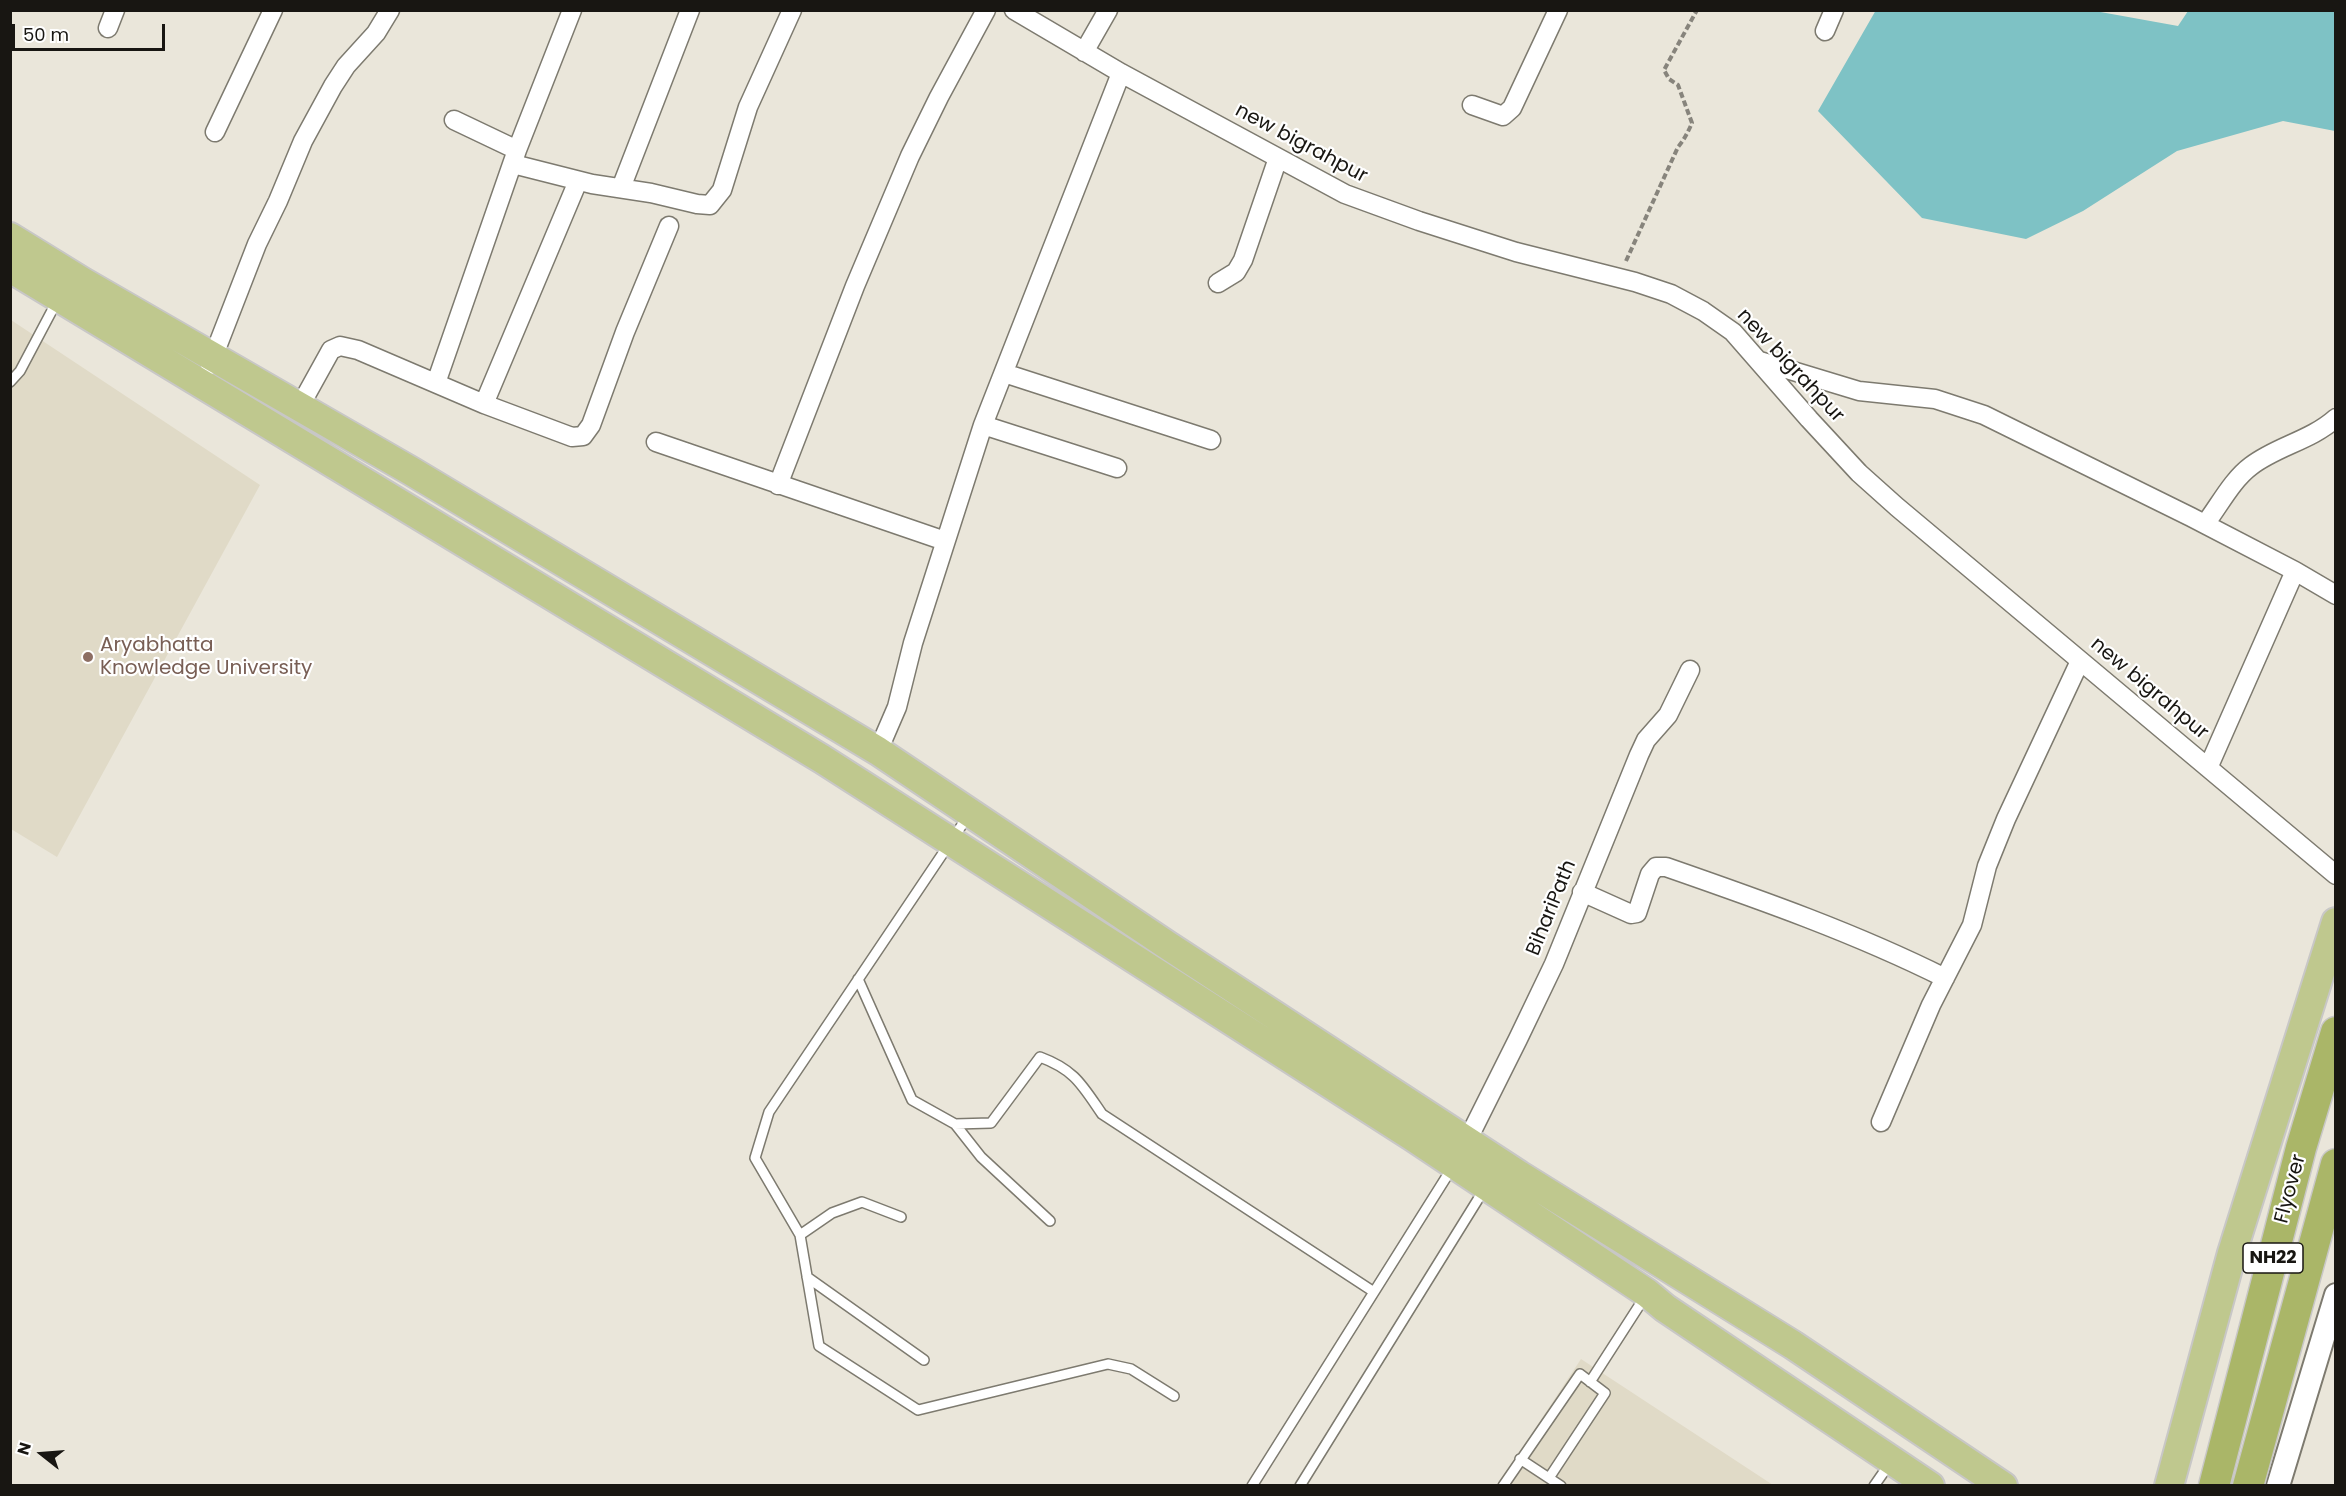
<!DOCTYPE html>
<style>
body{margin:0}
#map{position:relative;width:2346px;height:1496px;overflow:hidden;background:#eae6da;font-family:Poppins,sans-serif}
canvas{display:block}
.frame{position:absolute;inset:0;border:12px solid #181612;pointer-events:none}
.north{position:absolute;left:12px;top:1424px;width:60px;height:60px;-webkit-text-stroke:4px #fff;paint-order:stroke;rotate:287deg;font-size:16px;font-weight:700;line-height:24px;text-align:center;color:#181612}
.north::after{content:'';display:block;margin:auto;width:21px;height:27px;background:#181612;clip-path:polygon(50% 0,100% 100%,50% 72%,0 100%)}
.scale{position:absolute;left:12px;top:24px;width:153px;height:27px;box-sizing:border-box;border:3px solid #181612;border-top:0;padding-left:8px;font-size:18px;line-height:21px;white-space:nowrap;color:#181612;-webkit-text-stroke:4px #fff;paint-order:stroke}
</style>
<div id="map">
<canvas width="2346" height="1496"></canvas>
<div class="frame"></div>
<div class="north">N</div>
<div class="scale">50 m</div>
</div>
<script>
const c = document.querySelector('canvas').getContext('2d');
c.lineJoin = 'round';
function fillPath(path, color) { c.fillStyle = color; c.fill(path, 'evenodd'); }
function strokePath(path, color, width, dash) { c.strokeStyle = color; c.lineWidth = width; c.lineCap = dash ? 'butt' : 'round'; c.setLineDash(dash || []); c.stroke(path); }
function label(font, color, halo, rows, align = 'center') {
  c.font = font + ' Poppins,sans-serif'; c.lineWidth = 4.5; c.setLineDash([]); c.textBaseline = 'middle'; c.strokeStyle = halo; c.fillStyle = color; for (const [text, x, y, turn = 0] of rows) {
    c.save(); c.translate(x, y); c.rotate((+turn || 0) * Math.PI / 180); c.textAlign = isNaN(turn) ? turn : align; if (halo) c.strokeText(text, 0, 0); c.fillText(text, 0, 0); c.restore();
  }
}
fillPath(new Path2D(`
 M11,320L260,485L57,857L11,829Z
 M1581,1359L1773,1485L1497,1486Z`), '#e0dac7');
fillPath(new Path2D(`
 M1876,10L2095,11L2178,26L2188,11H2335V131L2283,121L2177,151L2083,211L2026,239L1922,218L1818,111Z`), '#7ec2c5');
const service = new Path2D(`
 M10,382L20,371L57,301
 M968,816L769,1112L755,1158L800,1235L819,1346L918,1410L1108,1364L1131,1369L1174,1396
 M858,979L912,1100L955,1124L981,1157L1050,1221
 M955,1124L991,1123L1040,1057C1075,1070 1082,1085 1102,1114L1374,1292
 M800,1235L832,1213L862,1202L901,1217
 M807,1277L924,1360
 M1590,1382L1646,1295
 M1520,1459L1561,1486
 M1252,1486L1452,1168
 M1300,1486L1485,1188
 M1503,1486L1580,1374L1605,1393L1549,1478
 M1874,1486L1890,1463`);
const minor = new Path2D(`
 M1014,10L1121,73L1345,194L1419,221L1516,252L1635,282L1671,294L1703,311L1733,332L1809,419L1859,473L1897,507L2336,875
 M108,28L115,10
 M1825,31L1834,10
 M1084,52L1108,10
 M1472,105L1503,116L1512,108L1558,10
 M454,120L517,150
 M215,132L273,10
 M513,164L592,184L651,193L697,204L710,205L722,190L748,107L792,10
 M621,188L690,10
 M1218,283L1236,272L1243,260L1278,158
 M1760,361L1859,391L1935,399L1984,415L2191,517L2295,571L2336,595
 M210,365L257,244L278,201L303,141L333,86L346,66L376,33L390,10
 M1004,373L1211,440
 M436,383L517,150L572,10
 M484,404L578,181
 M300,406L331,350L340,346L358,350L484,404L572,437L583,436L591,425L625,332L669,226
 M983,425L1117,468
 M656,442L945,541
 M778,485L855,286L910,156L939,97L986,10
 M2205,524C2219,506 2232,480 2251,466C2277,446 2310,441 2336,418
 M878,751L897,707L913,643L983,425L1121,73
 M2208,768L2295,571
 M1582,892L1631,914L1637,913L1650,874L1656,867H1666C1761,900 1855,933 1945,978
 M1881,1122L1931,1005L1972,925L1987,866L2006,819L2080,661
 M1463,1149L1518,1039L1554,964L1639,755L1646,740L1668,715L1690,670`);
const tertiary = new Path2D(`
 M2278,1486L2336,1295`);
const primary = new Path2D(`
 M10,237L83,282L411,471L878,751L1167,945L1519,1175L1793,1345L2003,1486
 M10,268L822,759L1413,1137L1647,1293L1665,1308L1930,1486
 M2169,1486L2232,1253L2336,922`);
const trunk = new Path2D(`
 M2214,1486L2301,1148L2336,1032
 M2248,1486L2336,1164`);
strokePath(service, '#7d7a6f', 12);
strokePath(minor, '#7d7a6f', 21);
strokePath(tertiary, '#7d7a6f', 26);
strokePath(primary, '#c8c7c6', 32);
strokePath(trunk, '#c8c7c6', 33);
strokePath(new Path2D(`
 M1626,261L1678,147C1684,140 1688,132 1692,123L1678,85L1669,79L1664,70L1697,10`), '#87847c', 4, [6, 3]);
strokePath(service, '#fff', 9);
strokePath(minor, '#fff', 18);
strokePath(tertiary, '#fff', 22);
strokePath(primary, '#bfc88e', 28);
strokePath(trunk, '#aab668', 30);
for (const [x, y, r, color] of [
 [88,657,6,"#8d6e63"]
]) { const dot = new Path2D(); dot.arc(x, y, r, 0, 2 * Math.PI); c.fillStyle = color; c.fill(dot); strokePath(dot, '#fff', 2); }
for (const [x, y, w] of [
 [2273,1258,60]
]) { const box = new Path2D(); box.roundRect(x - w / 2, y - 15, w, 30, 4.5); c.fillStyle = '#fff'; c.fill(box); strokePath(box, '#181612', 1.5); }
label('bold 18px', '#181612', null, [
 ["NH22",2273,1258]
]);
label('20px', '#181612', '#fff', [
 ["new bigrahpur",1301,144,28],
 ["new bigrahpur",1790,366,47],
 ["new bigrahpur",2149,689,40],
 ["BihariPath",1552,908,-68],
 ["Flyover",2291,1189,-75]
]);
label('20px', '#785e54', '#fff', [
 ["Aryabhatta",100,646],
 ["Knowledge University",100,669]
], 'left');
</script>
